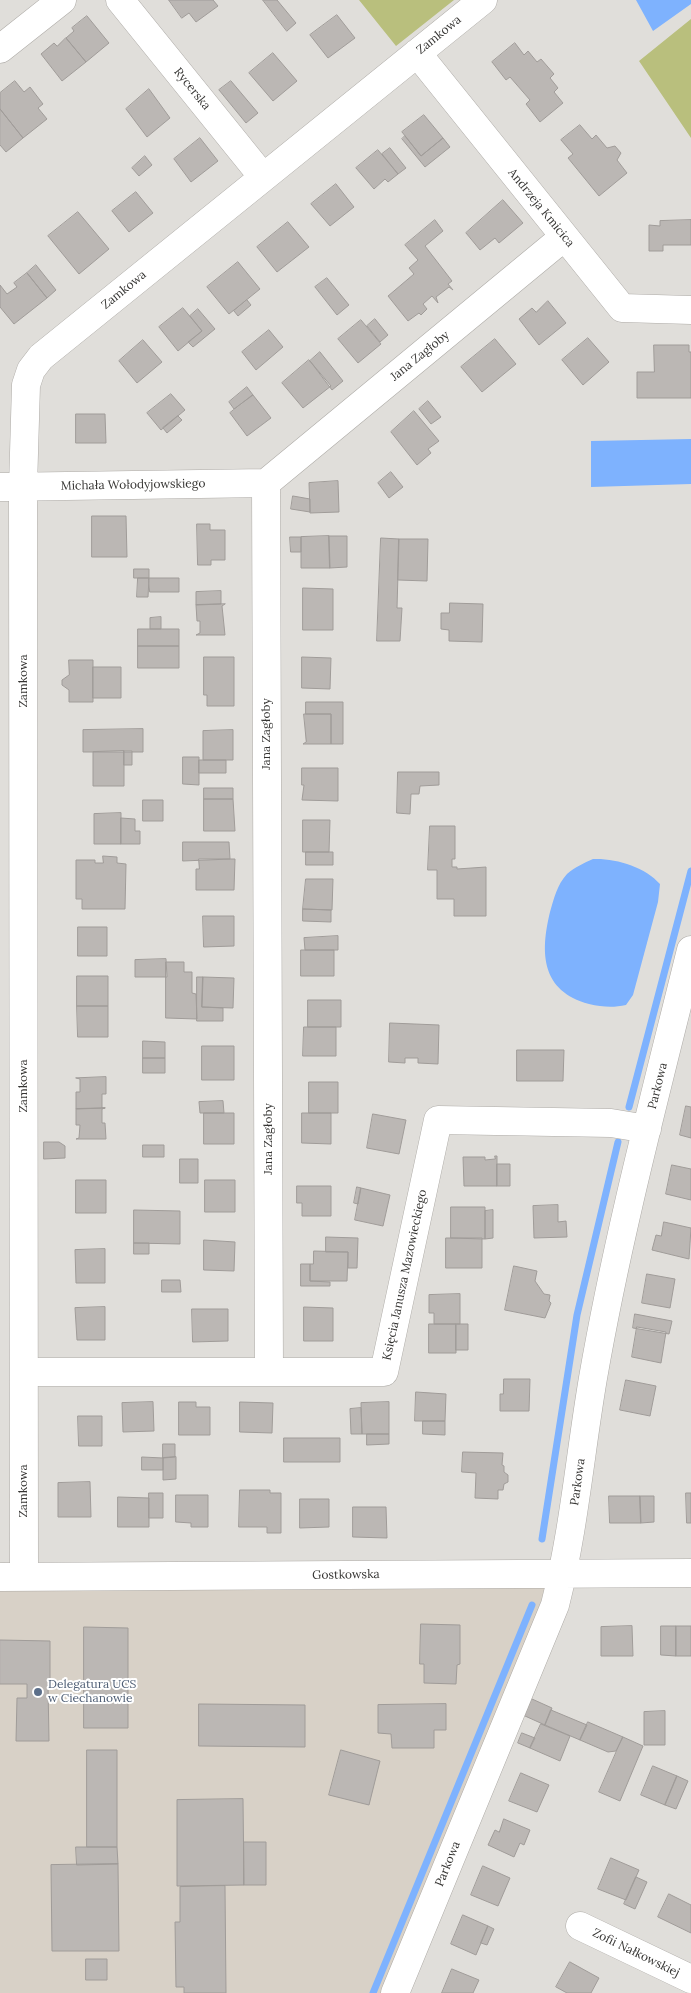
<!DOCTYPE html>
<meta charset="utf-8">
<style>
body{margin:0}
canvas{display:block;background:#e0deda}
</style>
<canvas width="691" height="1993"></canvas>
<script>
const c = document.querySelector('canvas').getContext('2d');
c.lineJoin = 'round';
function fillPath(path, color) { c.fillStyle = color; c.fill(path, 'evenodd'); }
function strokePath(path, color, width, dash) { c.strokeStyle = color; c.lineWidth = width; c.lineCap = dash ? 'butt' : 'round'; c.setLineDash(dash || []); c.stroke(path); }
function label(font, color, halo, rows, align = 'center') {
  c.font = font + ' Lora,serif'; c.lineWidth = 4; c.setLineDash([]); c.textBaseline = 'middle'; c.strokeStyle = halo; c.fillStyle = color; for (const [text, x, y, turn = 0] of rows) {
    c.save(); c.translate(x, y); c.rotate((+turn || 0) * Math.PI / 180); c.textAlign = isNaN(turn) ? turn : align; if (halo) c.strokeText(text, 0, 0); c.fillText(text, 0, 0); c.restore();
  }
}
fillPath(new Path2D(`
 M563,1573L396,1993H0V1577Z`), '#d8d1c7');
fillPath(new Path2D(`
 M359,0H454L396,46Z
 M691,19V138L639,61Z`), '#b9bf7d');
fillPath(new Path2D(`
 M636,0H691V4L653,31Z
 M691,439V484L591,487V441Z
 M593,859C616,858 645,867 660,884L658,902L633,995L626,1005C613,1008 602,1007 589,1004C541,991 540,953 550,912C554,898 557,885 567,874C575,867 584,863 593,859Z`), '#7eb2fe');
strokePath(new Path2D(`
 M629,1107L691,871
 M542,1539L577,1315L618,1142
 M373,1993L532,1605`), '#7eb2fe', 7);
const building = new Path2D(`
 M169,0H213L218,6L196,22L189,13L182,18Z
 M263,0H277L296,23L287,31Z
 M337,15L355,38L328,58L310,35Z
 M87,16L109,43L86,62L66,38L74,31L72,28Z
 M66,38L86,62L62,81L41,54L54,43L57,46Z
 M515,43L524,55L528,51L537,62L541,59L554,74L550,78L558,88L554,92L563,103L540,122L526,104L530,100L510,77L506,80L492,62Z
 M273,53L297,81L273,101L249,73Z
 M15,81L24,92L30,87L43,104L38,108L47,119L23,138L0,109V93Z
 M231,81L258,113L246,123L219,90Z
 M149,89L170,118L147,137L126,109Z
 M0,109L23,138L6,152L0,145Z
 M424,115L443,138L421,156L402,132Z
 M580,125L592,139L596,135L607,148L615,146L621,153L617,160L627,173L599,196L568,158L573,154L561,140Z
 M405,136L421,156L443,138L450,147L425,167L402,139Z
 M200,138L218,161L191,182L174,159Z
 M390,148L406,168L398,174L382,154Z
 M378,150L398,174L388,182L385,179L374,189L356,168Z
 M145,156L152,165L139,176L132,168Z
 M336,184L354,207L330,226L311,204Z
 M136,192L153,213L129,232L112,211Z
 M503,200L523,223L499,243L495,238L480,250L466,233Z
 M78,212L109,249L79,274L48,236Z
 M435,220L443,231L425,246L452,281L448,284L453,290L449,287L436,297L438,303L432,296L423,304L427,309L421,315L419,313L408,321L388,296L414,274L409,268L418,260L405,245Z
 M691,220V245H663V251H649V225L660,226V221Z
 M288,222L309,247L277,272L257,247Z
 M238,262L260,289L229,314L207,287Z
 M36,265L56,290L47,298L27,273Z
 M27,273L47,298L14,324L0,307V285L7,294L17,287L14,283Z
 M327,278L349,305L337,315L315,287Z
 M247,300L251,305L238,316L234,311Z
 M548,301L566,323L539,345L519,319L532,308L536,312Z
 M183,308L202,331L178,351L159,327Z
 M198,309L215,329L193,347L188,342L202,331L190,316Z
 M375,319L388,335L380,342L367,326Z
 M361,320L381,344L358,363L338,339Z
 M269,330L283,347L256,370L242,352Z
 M588,338L609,362L583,385L562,360Z
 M495,339L516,364L482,392L461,367Z
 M143,340L162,362L137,383L119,361Z
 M654,345H689V352H691V398H637V372H654Z
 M320,352L343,381L332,390L310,361Z
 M309,360L331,386L303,408L282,383Z
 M247,387L253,395L234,409L229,402Z
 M171,394L185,410L161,430L147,413Z
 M253,395L271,418L247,436L230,413Z
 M428,401L441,417L431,424L419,409Z
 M414,411L439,441L428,449L431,453L417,465L391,432Z
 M76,414H105L106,443H76Z
 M178,416L182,420L167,433L163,428Z
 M391,472L403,487L389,498L378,483Z
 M338,481L339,512L310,513L309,483Z
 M293,496L310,499V512L291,509Z
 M92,516H126L127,557H92Z
 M197,524H210V530H225V560H211V565H198Z
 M329,536L330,568H301V537Z
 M329,536H347V567L330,568Z
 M290,537H301V552H291Z
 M381,538L399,539L397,608H402L400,641H377Z
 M399,539H428L427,581L398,580Z
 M134,569H149V578H134Z
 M138,578H149L148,597H137Z
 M149,578H179V592H150Z
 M303,588L333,589V630H303Z
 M221,591V604L196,605V592Z
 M450,603L483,604L482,642L449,641V630L441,629V613H449Z
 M225,604L222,606L225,635H196L200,633V621H197L196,605Z
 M161,617V629H150V618Z
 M138,629H179V646H138Z
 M138,646H179V668H138Z
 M204,657H234V706H207V695H204Z
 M302,657L331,658L330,689L302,688Z
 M69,660H93V702H69V690L62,685V680L69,675Z
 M93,667H121V698H93Z
 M306,702H343V744H331V714H306Z
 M304,714H331V744H303L306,742Z
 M143,729V752H83V730Z
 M233,730V760H203V731Z
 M124,751V786H93V752Z
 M124,751H132V765H124Z
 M183,757H199V785L183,784Z
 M199,760H226V773H199Z
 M302,768H338V801L302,800L304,785H302Z
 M398,772H439V785L420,786L419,794H411L410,814L397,813Z
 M204,788H233V799H204Z
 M204,799H233L235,831H204Z
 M143,800H163V821H143Z
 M121,813V844H94V814Z
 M121,818L135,819V831H140V844H121Z
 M303,820H330L329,852H303Z
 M430,826H455V859H452V867H457V869L486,867V916H454V899H437V870H428Z
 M183,842H229L230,859L183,861Z
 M306,852H333V865H306Z
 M103,856L117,857V863L126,864L125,909H82V899H76V860H95V863H103Z
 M199,859H235L234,890H196V869H199Z
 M306,879H333L332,910L303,909Z
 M303,909L331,910V922L303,921Z
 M203,916H234V946L204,947Z
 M78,927H107V956H78Z
 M338,936V950H305L304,938Z
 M301,950H334V976H301Z
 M166,959L167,977H135V960Z
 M166,962H184V972H192V993L196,994L197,1019L166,1018Z
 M77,976H108V1006H77Z
 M197,977H203L202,1007L223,1008V1021H197Z
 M203,977L234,978L233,1008L202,1007Z
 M308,1000H341V1027H308Z
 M77,1006H108V1037H78Z
 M390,1023L439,1025L438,1064L418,1063V1058H405V1063L389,1062Z
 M304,1027H336V1056H303Z
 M143,1041L165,1042V1058H143Z
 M202,1046H234V1080H202Z
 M517,1050H564L563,1081H517Z
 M143,1058H165V1073H143Z
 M106,1077V1094H102V1108H105L76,1109V1092H80V1079L76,1078Z
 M309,1082H338V1113H309Z
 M223,1101L224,1113H200L199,1102Z
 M686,1106L691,1107V1138L680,1135Z
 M105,1108L102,1109V1123H105L106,1139H76L79,1138L80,1125H76V1109Z
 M204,1113H234V1144H204Z
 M302,1113H331V1144L302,1143Z
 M373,1114L406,1120L399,1154L367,1148Z
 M44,1142H59L65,1146V1158L44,1159Z
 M143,1145H164V1157H143Z
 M495,1156H497V1186H464L463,1157H485V1160L495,1159Z
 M180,1159H198V1183H180Z
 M497,1164H510V1186H497Z
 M672,1165L691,1169V1200L666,1194Z
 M76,1180H106V1213H76Z
 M205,1180H235V1212H205Z
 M297,1186H331V1216H302V1203H297Z
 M357,1187L361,1188L358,1204L354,1203Z
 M361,1188L390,1195L383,1226L355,1220Z
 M558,1205V1222L566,1221L567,1237L534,1238L533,1206Z
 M451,1207H485V1239L451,1238Z
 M134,1210L180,1211V1244L134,1243Z
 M493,1210V1238L485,1239V1211Z
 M664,1222L691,1228L689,1259L652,1250L656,1235L661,1236Z
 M326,1237L358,1238L357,1268H348V1252H326Z
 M446,1238H482V1268H446Z
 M204,1240L235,1242L234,1271L204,1270Z
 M134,1243H149V1254H134Z
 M105,1249V1283H76L75,1250Z
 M314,1251L348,1252L347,1281H310V1264H313Z
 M301,1264H310V1281L330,1282V1286H301Z
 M514,1266L537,1271L535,1281L544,1294L550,1295L549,1301L551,1303L545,1318L505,1310Z
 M647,1274L675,1279L670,1308L642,1303Z
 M162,1280H180L181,1292H162Z
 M460,1294V1324H434V1313H429V1295Z
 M105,1307V1340H77L75,1308Z
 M304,1307L333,1308V1341H304Z
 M192,1309H228V1341L193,1342Z
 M635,1314L672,1321L669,1334L633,1328Z
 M429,1324H456V1353H429Z
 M456,1324H468V1350H456Z
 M637,1327L666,1332L661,1363L632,1357Z
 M504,1379H530L529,1411H500V1394H503Z
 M626,1380L656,1386L650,1416L620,1410Z
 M416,1392L446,1394L445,1421H415Z
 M153,1402L154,1431L123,1432L122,1403Z
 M179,1402H196V1407H210V1435H179Z
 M240,1402L273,1403L272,1433L240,1432Z
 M389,1402V1434H362L361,1403Z
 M361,1408L362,1434H351L350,1409Z
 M78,1416H102V1446H79Z
 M423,1421H445V1435L423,1434Z
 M367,1434H389V1444L367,1445Z
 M284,1438H340V1462H284Z
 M163,1444H175V1457L163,1458Z
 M463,1452L503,1453L502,1465L504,1466V1472L508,1475V1482L504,1484L503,1490H498V1499L475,1498L476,1473L462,1472Z
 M142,1457L163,1458V1470H142Z
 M176,1457V1479L163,1480V1458Z
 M90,1482L91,1517H58V1483Z
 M240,1490H270V1493H281V1533H267V1527H239Z
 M149,1493H163V1518H149Z
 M686,1493H691V1523H687Z
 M176,1495H208V1527H191V1523L176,1522Z
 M609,1496H640L641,1523H610Z
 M640,1496H654V1522L641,1523Z
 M118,1497L149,1498V1527H118Z
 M300,1499H329V1527L300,1528Z
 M353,1507H386L387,1538L353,1537Z
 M421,1624L460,1625V1664L457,1665L456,1684L424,1683V1664H420Z
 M632,1626L633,1656H601V1627Z
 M661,1626H676V1656L661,1655Z
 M676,1626H691V1656H676Z
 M84,1627L128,1628V1728H84Z
 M0,1640L50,1641V1685H48L49,1741H16L17,1698H27V1684H0Z
 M532,1699L552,1708L545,1725L525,1716Z
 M199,1704L305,1705V1747L199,1746Z
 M446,1704V1730H434V1748H392L391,1734L378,1733V1705Z
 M551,1710L587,1725L580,1740L545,1725Z
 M665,1711V1745H644V1712Z
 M588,1722L623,1737L616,1751L608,1752L580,1740Z
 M541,1724L570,1736L560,1761L530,1748Z
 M522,1733L535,1738L530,1748L518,1743Z
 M623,1737L643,1746L620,1801L599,1792Z
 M87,1750H117V1847H87Z
 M341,1750L380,1761L369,1805L329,1795Z
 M653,1766L677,1776L665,1805L641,1795Z
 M521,1773L549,1785L537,1812L509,1801Z
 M677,1776L688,1781L676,1809L665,1805Z
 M243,1799L244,1885L177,1886V1800Z
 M504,1819L530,1830L524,1845L520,1843L514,1857L488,1845L495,1830L499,1832Z
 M244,1842H266V1885H244Z
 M76,1847H117L118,1864L77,1865Z
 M611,1858L639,1870L626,1900L598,1889Z
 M118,1864L119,1951H52L51,1865Z
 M483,1866L510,1878L498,1906L471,1895Z
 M636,1877L647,1882L635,1909L624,1904Z
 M225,1886L226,1993H184V1987H176L175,1922H180V1887Z
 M669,1894L691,1905V1933L658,1917Z
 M463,1915L488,1926L476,1955L451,1944Z
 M488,1926L494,1929L487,1945L481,1943Z
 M86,1959H107V1980H86Z
 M570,1962L599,1978L591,1993H567L556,1987Z
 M452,1969L479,1980L473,1993H442Z`);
fillPath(building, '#bbb7b4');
strokePath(building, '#a09c99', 1);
const minor = new Path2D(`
 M120,0L263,177
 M0,49L62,0
 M417,53L622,308L691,310
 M0,487L266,483
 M269,1371L266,483L564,237
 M25,1372H384L438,1120L611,1123L647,1129
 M0,1577L691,1573
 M24,1577L23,487L26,385L31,370L41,357L483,0
 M580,1926L691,1979
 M395,1993L555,1605C574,1530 580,1454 593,1378C618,1234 656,1092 691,950`);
strokePath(minor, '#aeaba7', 29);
strokePath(minor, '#fff', 28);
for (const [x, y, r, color] of [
 [38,1692,5,"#5c6f8a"]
]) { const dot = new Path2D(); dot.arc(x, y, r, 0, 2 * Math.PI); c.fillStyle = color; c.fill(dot); strokePath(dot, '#fff', 2); }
label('12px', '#353432', '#fff', [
 ["Zamkowa",439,35,-39],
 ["Rycerska",192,89,51],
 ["Andrzeja Kmicica",541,208,51],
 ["Zamkowa",124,290,-39],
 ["Jana Zagłoby",420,356,-39],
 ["Michała Wołodyjowskiego",133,485,-1],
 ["Zamkowa",24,681,-90],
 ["Jana Zagłoby",267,734,-90],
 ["Zamkowa",24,1086,-90],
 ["Parkowa",658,1086,-76],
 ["Jana Zagłoby",269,1139,-90],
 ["Księcia Janusza Mazowieckiego",405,1275,-78],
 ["Parkowa",578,1482,-82],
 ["Zamkowa",24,1491,-90],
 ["Gostkowska",346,1575,-1],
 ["Parkowa",448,1864,-68],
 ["Zofii Nałkowskiej",636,1953,26]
]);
label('12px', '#4e5e75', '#fff', [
 ["Delegatura UCS",48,1685],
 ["w Ciechanowie",48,1699]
], 'left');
</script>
